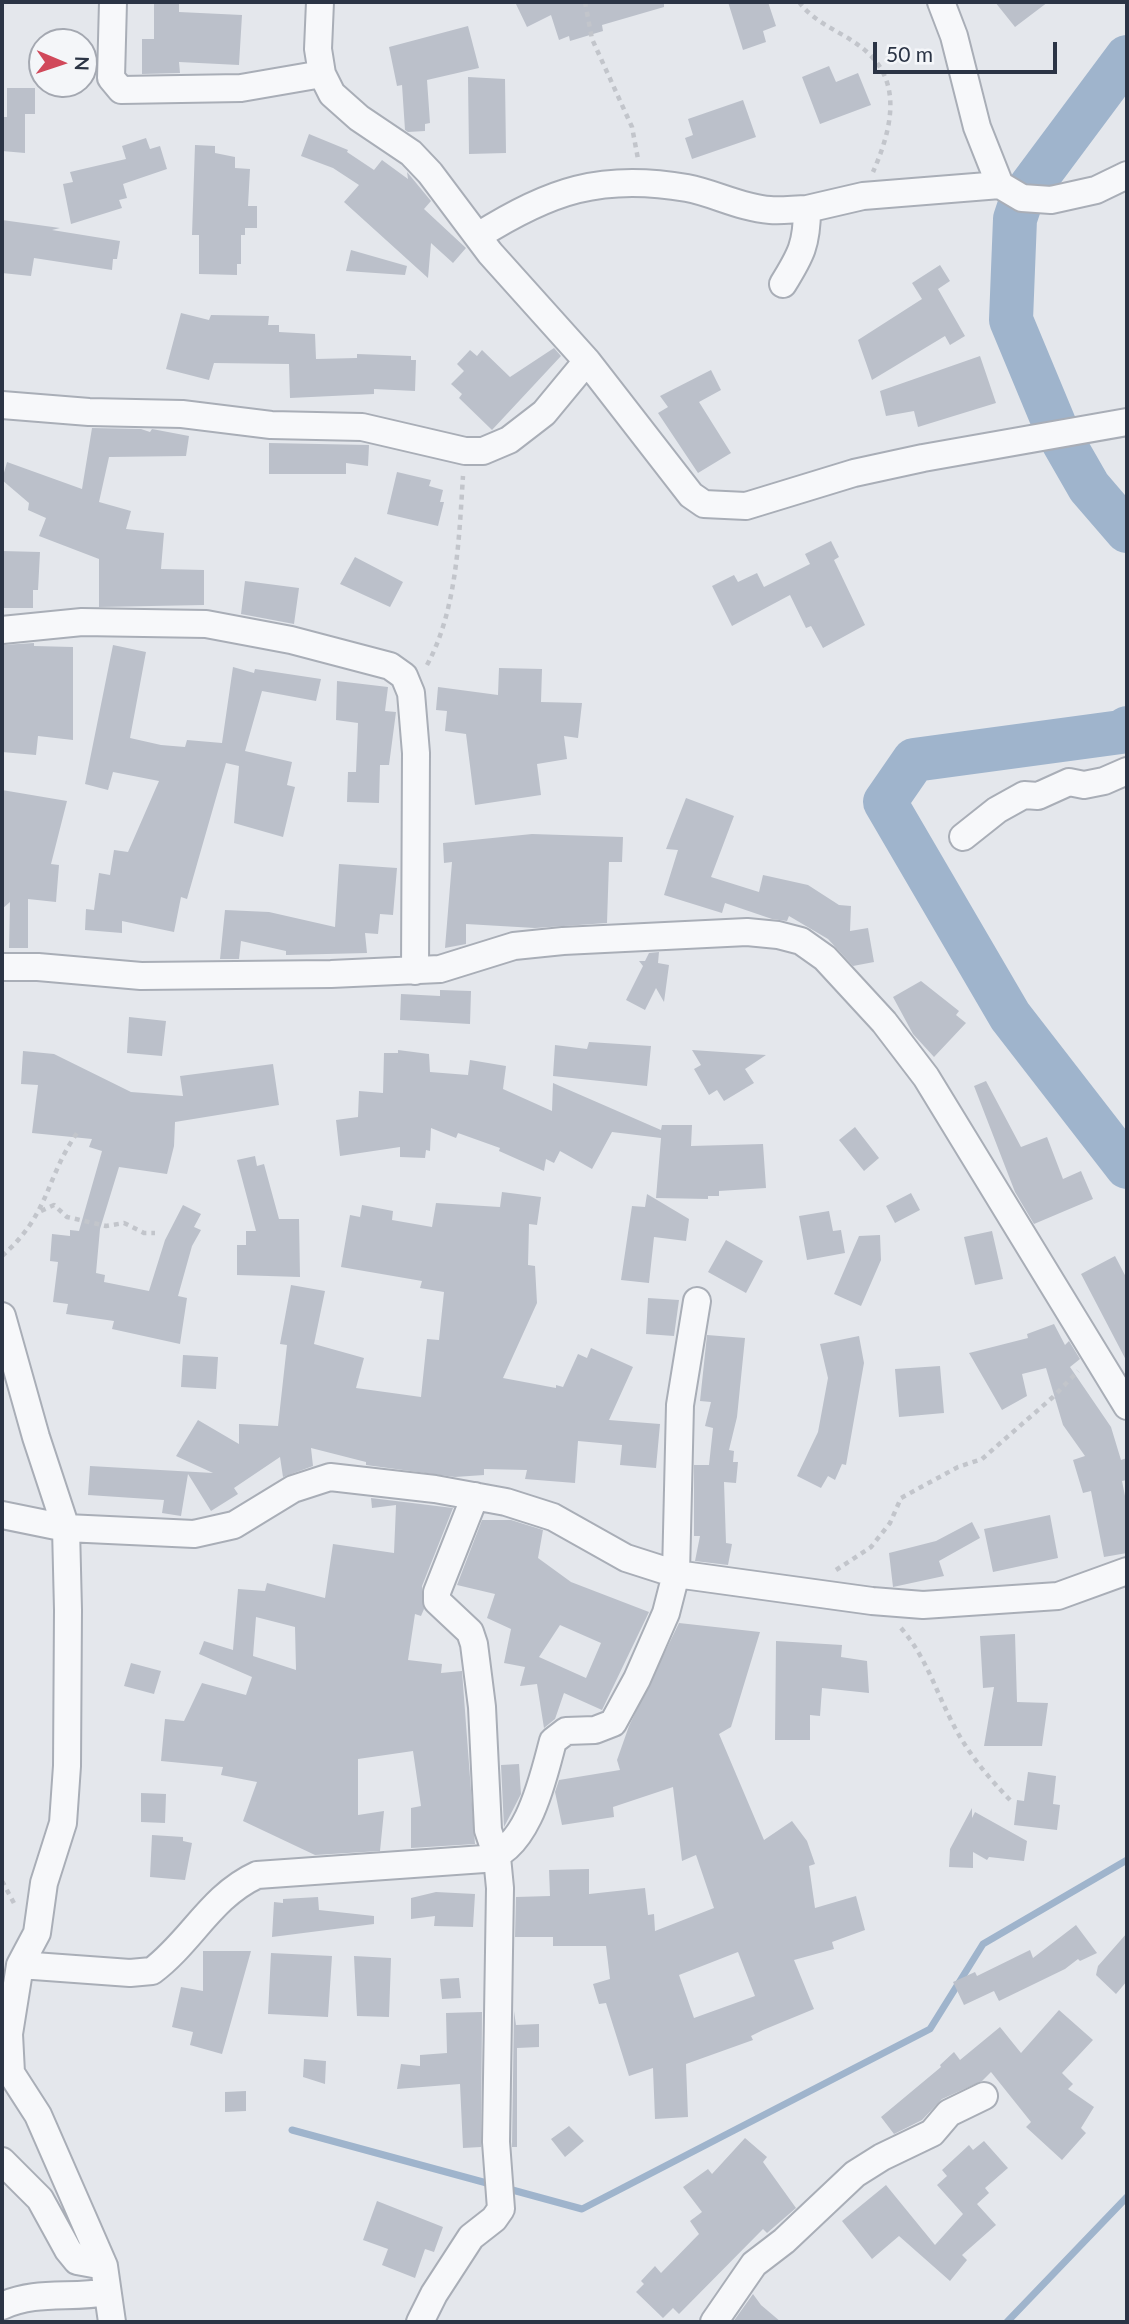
<!DOCTYPE html>
<style>
body{margin:0}
#map{position:relative;width:1129px;height:2324px;overflow:hidden;background:#e4e7ec;font-family:Lato,sans-serif}
canvas{display:block}
.frame{position:absolute;inset:0;border:4px solid #2b3445;pointer-events:none}
.north{position:absolute;left:28px;top:28px;width:70px;height:70px;box-sizing:border-box;background:#f4f6f9;border:2px solid #a4a8b1;border-radius:50%;rotate:92deg;font-size:19px;font-weight:700;line-height:28px;text-align:center;color:#2b3445}
.north::after{content:'';display:block;margin:auto;width:24px;height:32px;background:#d1495b;clip-path:polygon(50% 0,100% 100%,50% 72%,0 100%)}
.scale{position:absolute;left:873px;top:42px;width:184px;height:32px;box-sizing:border-box;border:4px solid #2b3445;border-top:0;padding-left:9px;font-size:21px;line-height:24px;white-space:nowrap;color:#2b3445;-webkit-text-stroke:5px #f4f6f9;paint-order:stroke}
</style>
<div id="map">
<canvas width="1129" height="2324"></canvas>
<div class="frame"></div>
<div class="north">N</div>
<div class="scale">50 m</div>
</div>
<script>
const c = document.querySelector('canvas').getContext('2d');
c.lineJoin = 'round';
function strokePath(path, color, width, dash) { c.strokeStyle = color; c.lineWidth = width; c.lineCap = dash ? 'butt' : 'round'; c.setLineDash(dash || []); c.stroke(path); }
function fillPath(path, color) { c.fillStyle = color; c.fill(path, 'evenodd'); }
strokePath(new Path2D(`
 M292,2130L494,2185
 M505,2188L582,2209L930,2029L983,1944L1127,1860
 M1007,2322L1127,2197`), '#9fb4cc', 7);
strokePath(new Path2D(`
 M1127,57L1022,198L1015,219L1011,320L1058,433L1089,487L1127,531
 M1127,728L1121,732L914,760L885,802L1010,1016L1127,1167`), '#9fb4cc', 44);
fillPath(new Path2D(`
 M154,2H179V12L242,15L239,65L179,62L180,73L142,74V39H154Z
 M515,2H664V7L602,25L603,31L570,41L569,36L559,40L551,15L527,27Z
 M728,2H768L776,26L763,31L766,42L743,50Z
 M995,2H1048L1015,27Z
 M468,26L479,68L427,80L430,123L425,124V131L408,132L405,130L402,85L397,86L389,47Z
 M829,66L836,82L858,73L871,105L820,124L802,77Z
 M468,77L505,79L506,153L469,154Z
 M7,88H35V114H25V153L2,151V117H7Z
 M743,100L756,137L692,159L685,138L693,135L688,119Z
 M309,134L348,150L347,152L374,170L382,160L408,179L407,172L431,201L424,209L466,248L453,263L431,243L428,278L344,202L359,185L333,168L301,156Z
 M146,138L150,149L160,146L167,169L123,184L127,198L119,200L122,208L71,224L63,184L73,182L70,172L126,159L122,146Z
 M195,145L215,146V153L235,157V168L250,169L248,206H257V228H245V235H241V264H237V275L199,274V235H192Z
 M2,220L60,228L52,230L120,241L117,259H113L112,270L34,258L31,276L2,273Z
 M351,250L407,266L405,275L346,271Z
 M940,265L950,281L938,289L965,336L950,345L945,336L872,380L858,340L922,299L912,283Z
 M181,313L209,320L211,315L269,316L268,325H279V332L315,334L316,359L357,358V354L411,356V360H416L415,391L374,389V394L290,398L289,364L214,363L209,380L166,369Z
 M554,348L561,356L492,430L459,398L462,394L451,384L464,371L457,364L470,350L477,356L482,350L510,377Z
 M980,356L996,403L918,427L914,411L886,416L880,391Z
 M711,370L721,390L699,402L731,453L698,473L658,413L668,407L660,396Z
 M92,428L141,429L150,432L152,429L189,436L186,456L109,457L99,502L131,511L126,529L164,533L161,569L204,570V605L99,607V559L39,536L46,518L28,510L29,503L2,480L7,462L82,489Z
 M269,443L369,445L368,466L346,463V474H269Z
 M397,472L431,480L429,486L443,490L440,502H444L438,526L387,514Z
 M831,541L839,557L834,560L865,625L823,648L811,626L806,628L790,595L732,626L712,586L734,575L738,582L757,573L764,587L810,564L805,554Z
 M2,551L40,552L38,590H33V608H2Z
 M355,557L403,582L390,607L340,584Z
 M245,581L299,588L294,624L241,614Z
 M34,643V646L73,647V740L38,736L36,755L2,752V645Z
 M113,645L146,652L130,738L161,745L185,747L187,740L222,743L233,667L254,673L255,669L321,679L316,701L262,691L245,751L292,762L287,785L295,787L283,837L234,823L239,766L226,763L187,899L181,897L174,932L122,921V933L85,930L86,909L94,910L99,873L110,875L114,850L128,852L159,781L113,772L108,790L85,784Z
 M499,668L542,669L541,702L582,703L578,738L564,736L567,759L537,764L541,795L475,805L466,734L445,731L447,711L436,710L438,687L498,695Z
 M337,681L388,687L385,711L396,712L389,765H380L379,803L347,802L348,772H356L358,723L336,720Z
 M2,790L67,801L51,864L59,865L56,902L28,899V948H9L10,902L2,909Z
 M686,798L734,816L711,877L759,892L763,875L808,885L839,905L851,906L850,931L868,928L874,962L853,966L828,939L789,916L787,921L772,919L725,903L722,913L664,895L678,850L666,849Z
 M532,834L623,837L622,862H609L607,923L535,928L466,924V944L445,948L452,862L444,863L443,843Z
 M339,864L397,868L393,915L380,914L378,934L365,933L367,953L286,955V951L241,941L239,959H220L225,910L269,912L335,927Z
 M659,952L658,963L669,965L664,1002L656,988L645,1010L626,1000L643,966L639,961H645L649,953Z
 M921,981L959,1011L956,1015L966,1023L934,1057L913,1034L893,997Z
 M440,990L471,991L470,1024L400,1020L401,994L440,996Z
 M129,1017L166,1021L162,1056L127,1053Z
 M589,1042L651,1046L647,1086L553,1076L555,1045L587,1049Z
 M398,1050L429,1054L430,1072L468,1075L470,1060L506,1066L503,1089L552,1111L553,1083L661,1130L662,1125H692L691,1146L763,1144L766,1188L719,1191V1196H708V1199L656,1198L661,1138L612,1132L592,1169L560,1151L554,1163L546,1159L544,1171L499,1151L500,1148L458,1133L456,1138L431,1128L430,1151L426,1150L425,1158L400,1157V1147L340,1156L336,1120L358,1117L359,1091L383,1093L384,1053H398Z
 M692,1050L766,1055L745,1069L754,1083L724,1101L717,1090L709,1095L694,1069L701,1065Z
 M23,1051L54,1054L131,1092L183,1096L180,1076L273,1064L279,1105L175,1122L174,1146L167,1174L119,1167L100,1229L96,1273L105,1275L104,1282L149,1291L165,1240L183,1205L201,1214L194,1227L201,1230L192,1246L178,1296L187,1298L180,1344L112,1329L114,1321L66,1314L68,1304L53,1302L58,1262L50,1261L52,1234L70,1236V1230L79,1231L102,1151L89,1147L92,1139L32,1133L38,1085L21,1084Z
 M986,1081L1021,1147L1047,1137L1063,1179L1081,1171L1093,1199L1034,1224L1015,1192L974,1086Z
 M855,1127L879,1158L864,1171L839,1140Z
 M255,1156L257,1166L264,1164L279,1219H299L300,1277L237,1275V1245H246V1231H256L237,1160Z
 M502,1192L541,1197L537,1225L529,1224L528,1265L535,1266L537,1303L503,1378L556,1388V1385L563,1387L578,1354L587,1358L591,1348L633,1367L609,1420L660,1424L656,1468L620,1465L622,1445L578,1441L575,1483L525,1479L527,1470L484,1469V1475L455,1477L366,1465V1462L311,1448L313,1466L283,1477L280,1457L234,1488L238,1494L211,1511L188,1474L181,1516L162,1513L164,1500L88,1495L90,1466L213,1473L176,1456L198,1420L239,1444V1424L278,1426L287,1345L280,1344L291,1285L325,1291L314,1344L364,1358L356,1388L421,1397L427,1339L439,1340L444,1292L420,1288L422,1281L341,1267L350,1215L360,1217L362,1205L393,1211L392,1220L432,1227L436,1203L500,1207Z
 M911,1193L920,1210L895,1223L886,1206Z
 M647,1194L689,1219L686,1241L654,1237L649,1283L621,1280L632,1206L645,1207Z
 M829,1211L833,1231L841,1230L845,1253L807,1260L799,1216Z
 M992,1231L1003,1279L975,1285L964,1237Z
 M880,1235L881,1260L861,1306L834,1294L859,1236Z
 M726,1240L763,1261L746,1293L708,1272Z
 M1115,1256L1127,1279V1362L1081,1274Z
 M648,1298L679,1300L674,1336L646,1334Z
 M1054,1324L1065,1345L1069,1341L1080,1359L1070,1367L1111,1427L1121,1460L1127,1458V1480L1122,1481L1127,1506V1553L1104,1557L1091,1491L1083,1493L1073,1460L1085,1456L1063,1425L1046,1368L1022,1374L1027,1396L1002,1410L969,1353L1028,1338L1027,1334Z
 M707,1335L745,1338L737,1417L729,1450L734,1451L733,1462H738L736,1483L724,1482L726,1543L732,1544L728,1565L695,1561L700,1536H694V1465H709L713,1428L705,1426L711,1402L700,1401Z
 M859,1336L864,1363L846,1465L842,1464L835,1480L828,1476L821,1488L797,1476L818,1432L828,1378L820,1344Z
 M183,1355L218,1357L216,1389L181,1387Z
 M940,1366L944,1413L899,1417L895,1369Z
 M371,1498L453,1508L422,1586L424,1609L421,1616L415,1614L408,1660L442,1664L441,1673L462,1671L475,1844L411,1848V1808L421,1806L413,1751L358,1759V1815L384,1811L380,1851L315,1855L243,1821L257,1782L221,1775L223,1767L161,1761L165,1719L184,1721L202,1683L246,1695L252,1677L199,1654L204,1641L233,1650L238,1589L265,1591L267,1583L325,1598L333,1544L394,1553L396,1505L372,1508ZM256,1617L295,1627L296,1670L253,1656Z
 M1050,1515L1058,1558L993,1572L984,1529Z
 M482,1520H511L543,1530L538,1558L571,1582L649,1612L602,1710L564,1693L555,1719L544,1728L537,1684L520,1686L525,1667L504,1663L511,1629L487,1618L495,1594L457,1585ZM560,1625L601,1643L586,1678L539,1657Z
 M972,1522L980,1538L939,1561L944,1576L893,1587L889,1553L936,1541Z
 M679,1623L760,1632L731,1727L719,1734L764,1840L792,1821L807,1841L815,1864L809,1866L815,1908L856,1896L865,1930L832,1942L834,1949L794,1960L814,2009L763,2030L751,2036L753,2040L686,2064L688,2117L655,2119L653,2068L629,2076L606,2003L599,2004L593,1984L610,1979L606,1946H553V1937H515L516,1897L550,1896L549,1870L589,1869V1894L645,1888L648,1915L654,1914L655,1931L714,1908L696,1855L682,1861L673,1787L613,1807L614,1817L562,1825L555,1792L559,1780L620,1770L617,1760L629,1726ZM738,1952L755,1996L694,2018L679,1975Z
 M1015,1634L1017,1702L1048,1703L1042,1746H984L994,1687L983,1688L980,1636Z
 M776,1641L842,1645L841,1657L867,1661L869,1693L822,1688L820,1716L810,1715V1740H775Z
 M131,1663L161,1671L154,1694L124,1686Z
 M519,1764L521,1794L504,1827L501,1765Z
 M1028,1772L1056,1776L1053,1804L1060,1805L1057,1830L1014,1825L1017,1800L1024,1801Z
 M141,1793L166,1794L165,1823L141,1822Z
 M972,1808V1818L975,1812L1027,1841L1024,1861L989,1857L987,1860L973,1852V1868L949,1867L950,1849Z
 M152,1835L183,1837V1841L192,1843L185,1880L150,1877Z
 M436,1892L475,1894L473,1927L434,1926L435,1916L411,1919V1898Z
 M318,1897L319,1910L374,1916V1924L272,1937L274,1902L283,1903V1899Z
 M1076,1925L1097,1953L1080,1961L1078,1959L1065,1969L999,2001L994,1991L964,2005L953,1982L975,1972L977,1976L1030,1950L1033,1958Z
 M1127,1933V1981L1116,1994L1096,1975L1098,1966Z
 M203,1951H251L222,2054L190,2045L193,2032L172,2027L181,1987L203,1991Z
 M271,1953L332,1956L328,2017L268,2014Z
 M354,1956L391,1958L389,2017L357,2016Z
 M459,1978L461,1998L442,1999L440,1979Z
 M1059,2010L1093,2040L1062,2073L1073,2084L1068,2089L1094,2107L1081,2128L1086,2133L1062,2160L1026,2127L1031,2122L991,2072L982,2081L942,2099L922,2120L894,2134L881,2117L941,2067L940,2065L954,2052L960,2060L1000,2027L1021,2053Z
 M514,2011L516,2025L539,2024V2047L517,2048V2147H512Z
 M482,2012L481,2147L463,2148L460,2084L397,2089L401,2064L420,2066V2055L447,2053L446,2013Z
 M304,2059L326,2061L325,2084L303,2077Z
 M246,2091V2111L225,2112V2092Z
 M569,2126L584,2141L565,2157L551,2139Z
 M745,2138L767,2157L763,2162L796,2208L767,2233L763,2229L679,2314L673,2308L663,2318L636,2292L644,2284L641,2281L655,2266L661,2273L699,2234L690,2221L702,2212L683,2187L708,2169L712,2174Z
 M984,2141L1008,2168L985,2188L989,2193L977,2204L996,2225L962,2255L967,2260L950,2281L899,2236L872,2259L842,2221L886,2185L935,2245L963,2214L937,2185L947,2176L942,2170L969,2145L973,2150Z
 M377,2201L443,2227L434,2252L425,2249L415,2278L382,2265L388,2249L363,2240Z
 M753,2294L761,2305L781,2322H733Z`), '#bbc0ca');
const minor = new Path2D(`
 M113,2L111,78L121,90L241,88L322,74
 M320,2L318,49L322,74L332,94L359,118L411,153L430,173L490,253L587,361L691,495L704,504L746,506L854,473L923,458L1127,422
 M941,2L954,36L977,127L1000,185L1022,198L1051,200L1096,190L1127,175
 M478,236C549,191 601,173 687,188C714,193 741,208 770,210C782,211 795,209 807,209
 M783,284C801,255 807,244 807,209L863,196L1000,185
 M2,405L89,412L182,414L271,425L362,427L465,451H483L509,440L544,413L587,361
 M2,630L82,622L206,624L291,640L390,666L404,676L411,693L416,753L415,971
 M963,837L997,810L1024,795L1038,796L1069,782L1084,785L1104,781L1127,771
 M2,967H38L141,976L331,974L440,969L514,946L563,941L747,932L778,935L801,941L825,958L884,1022L926,1077L1127,1406
 M2,1316L36,1437L66,1528L68,1610L67,1766L63,1823L44,1883L37,1933L20,1965L9,2034L11,2073L38,2115L104,2266L112,2322
 M2,1515L66,1528L194,1534L234,1525L293,1489L330,1477L435,1489L506,1502L553,1517L626,1558L676,1574L872,1601L923,1605L1058,1596L1127,1571
 M20,1965L130,1973L152,1971C191,1942 211,1896 257,1875L484,1859C528,1851 543,1778 553,1741L566,1731L595,1730L613,1723L637,1679L666,1613L676,1574L680,1405L697,1301
 M2,2161L40,2199L68,2250L77,2261L104,2266
 M2,2306C36,2290 71,2299 107,2292
 M420,2322L434,2294L471,2237L494,2219L501,2209L496,2142L500,1888L497,1857L488,1830L482,1707L474,1644L470,1632L437,1601V1592L475,1496
 M714,2322L754,2264L784,2241L855,2174L882,2157L932,2133L949,2113L984,2096`);
strokePath(minor, '#a9aeb7', 30);
strokePath(new Path2D(`
 M585,2L592,39L632,127L638,159
 M799,2C817,26 845,32 867,52C904,85 890,133 873,172
 M427,665C457,610 459,538 463,476
 M41,1211L54,1205L67,1217L106,1226L124,1223L144,1233H155
 M2,1256C50,1214 45,1179 77,1133
 M836,1570L871,1547L890,1523L901,1498L958,1467L982,1459L1053,1397L1078,1371
 M901,1628C926,1657 935,1689 952,1722C967,1752 987,1776 1010,1800
 M2,1881L15,1905`), '#c2c5cb', 4.5, [5, 5]);
strokePath(minor, '#f7f8fa', 26);
</script>
